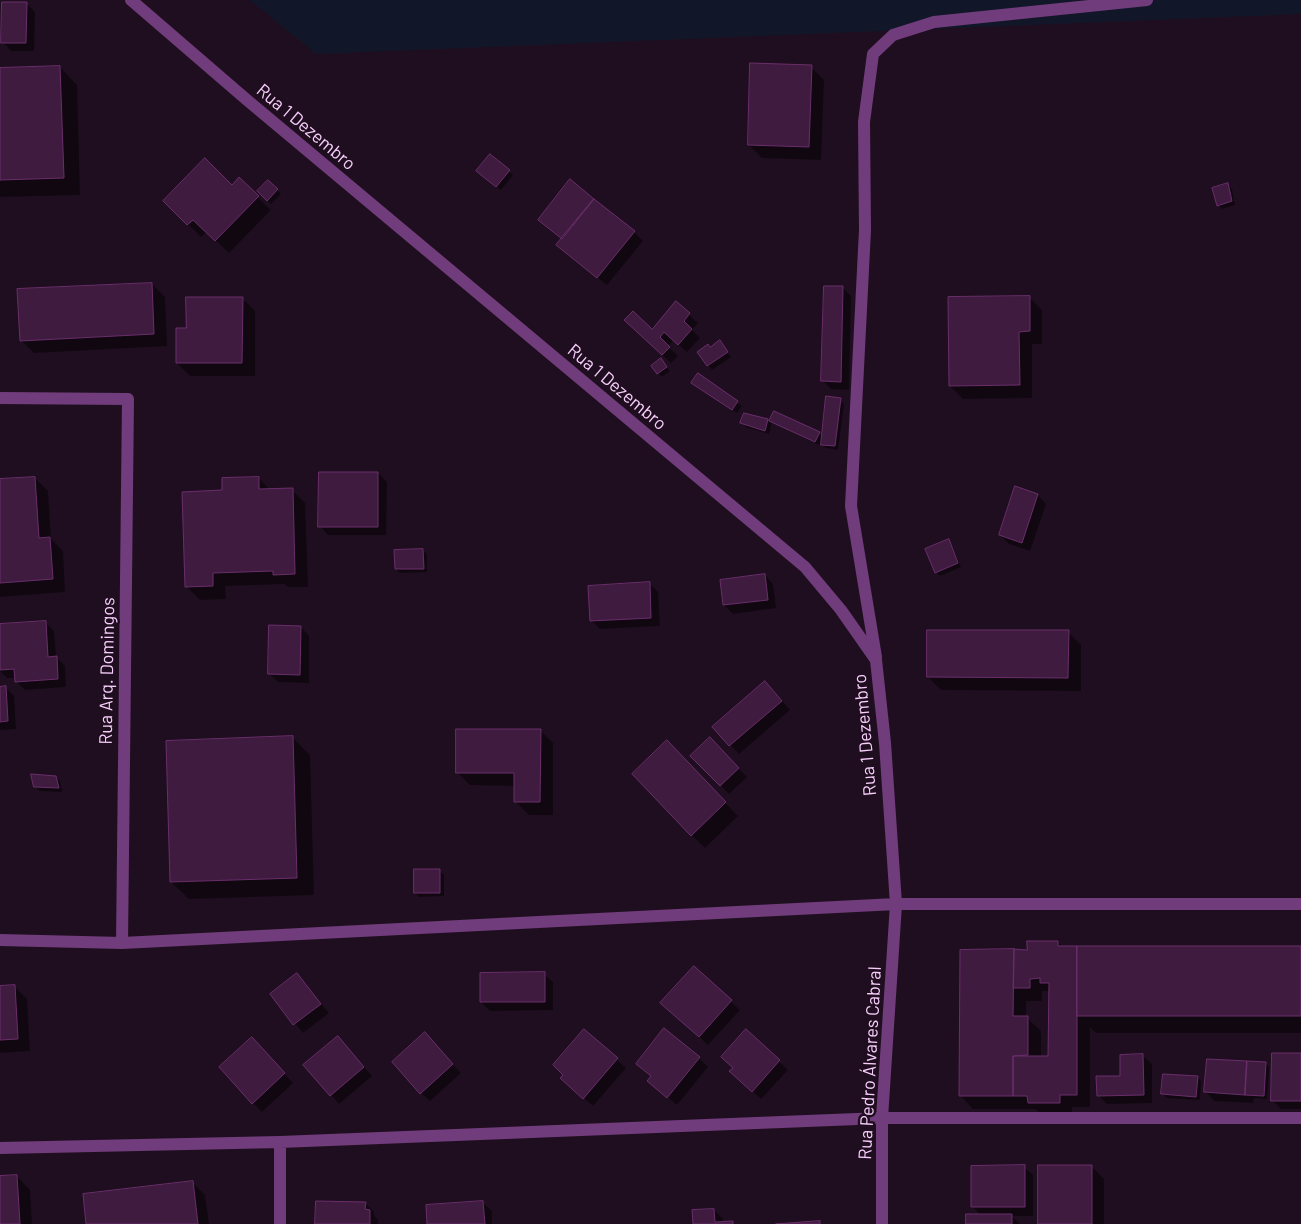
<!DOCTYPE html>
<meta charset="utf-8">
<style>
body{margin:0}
canvas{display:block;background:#1f0e1f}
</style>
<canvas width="1301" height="1224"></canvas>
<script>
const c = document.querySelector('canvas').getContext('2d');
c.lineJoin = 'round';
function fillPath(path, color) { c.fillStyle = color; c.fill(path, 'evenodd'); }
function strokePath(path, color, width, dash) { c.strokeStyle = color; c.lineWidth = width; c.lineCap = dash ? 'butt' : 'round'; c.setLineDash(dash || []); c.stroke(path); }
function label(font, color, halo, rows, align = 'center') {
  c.font = font + ' Barlow,sans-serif'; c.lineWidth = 5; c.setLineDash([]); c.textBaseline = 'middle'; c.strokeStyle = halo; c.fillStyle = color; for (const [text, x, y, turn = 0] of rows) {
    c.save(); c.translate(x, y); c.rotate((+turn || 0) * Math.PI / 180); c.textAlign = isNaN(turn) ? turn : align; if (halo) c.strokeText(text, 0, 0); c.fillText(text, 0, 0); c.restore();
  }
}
fillPath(new Path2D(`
 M250,0H1301V14L316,54Z`), '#111729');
fillPath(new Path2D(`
 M26,3L35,12L34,51H11L3,42Z
 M60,67L77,85L80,195L0,197V69Z
 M811,67L824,80L821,160L762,158L749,145Z
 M490,155L513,175L501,190L481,175Z
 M239,179L271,210L229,253L207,232L201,237L164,201L232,186Z
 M268,181L281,194L271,204L259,191Z
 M1228,185L1232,189L1235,205L1222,209L1218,205Z
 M539,220L634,232L643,241L607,285L566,253L562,240Z
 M152,284L165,297L167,346L34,353L21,340Z
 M842,287L851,296L849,390L831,389L823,381Z
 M1029,297L1042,310V344H1032V398L963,399L950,386Z
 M242,298L255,311V376H190L177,363L187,330Z
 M676,303L698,323L692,330L700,338L687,352L673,340L668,347L678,356L671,363L626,320L652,331Z
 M720,342L731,357L712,370L699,352L710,348Z
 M664,364L670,371L662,377L658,373Z
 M698,375L742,406L737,413L697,387Z
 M840,400L844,404L838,450L826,448L820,443L819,445L772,422L769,434L746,427L742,423L744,414L768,420L770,422L775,412L819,433L823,437Z
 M378,473L387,482L386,535H328L320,526Z
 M35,478L48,491L51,539L63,551L65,592L0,597V480Z
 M259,478L270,490H292L305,503L308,587H288L284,584L225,586L226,599L200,600L187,587L223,492Z
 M1038,495L1046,504L1030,551L1009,544L1000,535Z
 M948,541L952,545L961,567L940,576L936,572Z
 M423,550L427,554V572L400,573L396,569Z
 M765,575L773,584L776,608L733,614L724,605Z
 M649,583L658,592L660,626L600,629L592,621Z
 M46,623L54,631L56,657L65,666L66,687L25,690L16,681V678H7L0,671V625Z
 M301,627L309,636V683L278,682L270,674Z
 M1068,632L1081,645V691L941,690L928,677Z
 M5,687L14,696L16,729L0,730V688Z
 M774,691L790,710L739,754L714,727Z
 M540,730L553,743V815H529L516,802V786L470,785L457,772Z
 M293,738L310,755L314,895L189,899L171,882Z
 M710,739L747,777L729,794L692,756Z
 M680,755L738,816L705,848L692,835Z
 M56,777L60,781L62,792L40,791L35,787Z
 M439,871L444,875V896L419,897L415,893Z
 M1058,942L1063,948L1301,947V1033H1096L1090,1027V1107H1072V1115H1042L1035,1109H973L960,1095L1028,951ZM1042,991H1050V1057H1041V1031L1026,1017V1001H1042Z
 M694,968L740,1010L708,1045L671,1012Z
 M544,974L553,982V1010L490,1011L481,1002Z
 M297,975L329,1013L303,1033L271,995Z
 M14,986L27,999L30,1051L0,1053V987Z
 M584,1031L626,1068L593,1106L571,1087Z
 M746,1031L788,1070L761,1099L740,1080L734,1068Z
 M433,1043L461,1073L430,1101L421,1093Z
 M260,1047L293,1083L262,1112L253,1103Z
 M347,1047L372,1076L339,1104L331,1095Z
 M1301,1055V1109H1281L1272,1100Z
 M1143,1056L1152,1064V1103L1107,1104L1098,1095L1121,1077Z
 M699,1058L708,1067L677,1105L649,1081L652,1077L638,1064Z
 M1265,1063L1269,1067L1267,1099L1254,1098L1253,1103L1214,1101L1206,1092Z
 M1197,1077L1201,1081L1200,1100L1167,1098L1163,1094Z
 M1091,1166L1104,1179V1224H1039Z
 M1024,1167L1033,1175V1216H1012L1020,1224H967L981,1216L973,1207Z
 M17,1176L30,1190L32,1224H0V1178Z
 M192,1182L205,1195L209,1224H88Z
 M365,1203L374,1212V1215L378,1220V1224H317Z
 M483,1203L492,1211V1224H429Z
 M714,1210L723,1219V1223L733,1222L734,1224H694Z`), '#0007');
const building = new Path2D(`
 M2,2H27L26,43H1Z
 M750,63L812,65L809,147L748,145Z
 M60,66L64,178L0,180V68Z
 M490,154L510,170L496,187L476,171Z
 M205,158L232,185L239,177L259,196L215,241L193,220L187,225L163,201Z
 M570,179L594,199L562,239L538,220Z
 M268,180L278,189L267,201L257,191Z
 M1228,183L1232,201L1217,206L1212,188Z
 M594,199L635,231L597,278L556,245Z
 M152,283L154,334L20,341L17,289Z
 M824,286H843L841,382L821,381Z
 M1030,296V331L1019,332L1020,385L949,386L948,297Z
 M186,297H243L242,363H176V328H186Z
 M676,301L690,313L684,321L692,329L678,345L664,332L660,337L670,347L662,355L624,320L633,311L652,329Z
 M720,340L728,352L707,366L697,352L708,344L710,347Z
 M661,358L667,367L657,374L651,366Z
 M698,373L738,401L732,410L691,383Z
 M826,396L841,398L835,446L821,445Z
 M774,411L820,432L815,442L769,421Z
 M744,413L768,419L765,431L740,423Z
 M319,472H378V527H318Z
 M35,477L39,538L50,537L53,579L0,583V479Z
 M259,477V489L293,488L295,574L273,575V571L213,573V586L185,587L182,492L222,490V478Z
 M1015,486L1038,494L1022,543L999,535Z
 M949,539L958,563L935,573L925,549Z
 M423,549L424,569H395L394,550Z
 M765,574L768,600L723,605L720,580Z
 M650,582L651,618L590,621L588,586Z
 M46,621L48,657L57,656L58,679L15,682L14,669L0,670V624Z
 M269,625L301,626L300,675L268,674Z
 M927,630H1069L1068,678L927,677Z
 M765,681L782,701L729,746L712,727Z
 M6,686L8,721L0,722V687Z
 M456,729H541L540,802H514V773H456Z
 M293,736L297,878L170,882L166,741Z
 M710,737L739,768L720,786L690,756Z
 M667,740L726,802L691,836L632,774Z
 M31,774L56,776L59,788L34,787Z
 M414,869H440V893H414Z
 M1027,941H1058V946H1077V1095H1060V1103H1028L1027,1096H1013V1056H1048L1049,983H1040V978L1030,979V988H1013L1014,949L1027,950Z
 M1077,946H1301V1016H1077Z
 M1014,949L1013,1016H1028V1055L1013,1056V1096H959L960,950Z
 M694,966L732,1000L699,1037L660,1003Z
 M545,972V1002H480V973Z
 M297,973L321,1004L293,1025L270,994Z
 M15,985L18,1039L0,1040V986Z
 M664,1028L700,1057L667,1098L647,1081L651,1076L636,1064Z
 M584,1029L618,1058L583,1099L560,1078L563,1075L553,1065Z
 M746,1029L780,1060L752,1092L729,1071L733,1068L721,1057Z
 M425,1032L453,1064L420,1094L392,1062Z
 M338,1036L364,1067L330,1096L303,1065Z
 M252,1037L285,1073L252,1104L219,1067Z
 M1272,1053H1301V1101H1271Z
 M1143,1054L1144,1095L1097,1096L1096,1076H1120V1055Z
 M1207,1059L1247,1061L1245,1095L1204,1092Z
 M1247,1061L1266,1062L1264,1096L1245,1095Z
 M1163,1074L1198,1076L1196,1097L1161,1094Z
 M1025,1165V1207H971V1166Z
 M1038,1165H1092V1224H1038Z
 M17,1175L20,1224H0V1176Z
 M193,1181L198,1224H86L83,1194Z
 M316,1201L366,1202L365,1209L370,1210V1224H315Z
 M483,1201L485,1224H427L426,1205Z
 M714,1209L715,1222L733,1221V1224H693L692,1210Z
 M966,1214H1012V1224H966Z
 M820,1221V1224H776Z`);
fillPath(building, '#3f1b3f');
strokePath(building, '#692e6a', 1);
strokePath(new Path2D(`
 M131,0L247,100L805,567L841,610L876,660L885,743L896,904L882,1118V1224
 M0,398L128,399L122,943
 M876,657L851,506L865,230L864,122L873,54L893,35L934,22L1147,0
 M0,940L122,943L896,904H1301
 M280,1142V1224
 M0,1148L280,1142L882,1118H1301`), '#713c7c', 12);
label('18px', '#f8cffc', '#1f0e1f', [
 ["Rua 1 Dezembro",306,127,40],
 ["Rua 1 Dezembro",617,387,40],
 ["Rua Arq. Domingos",107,671,-89],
 ["Rua 1 Dezembro",865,735,-95],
 ["Rua Pedro Álvares Cabral",870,1063,-87]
]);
</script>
